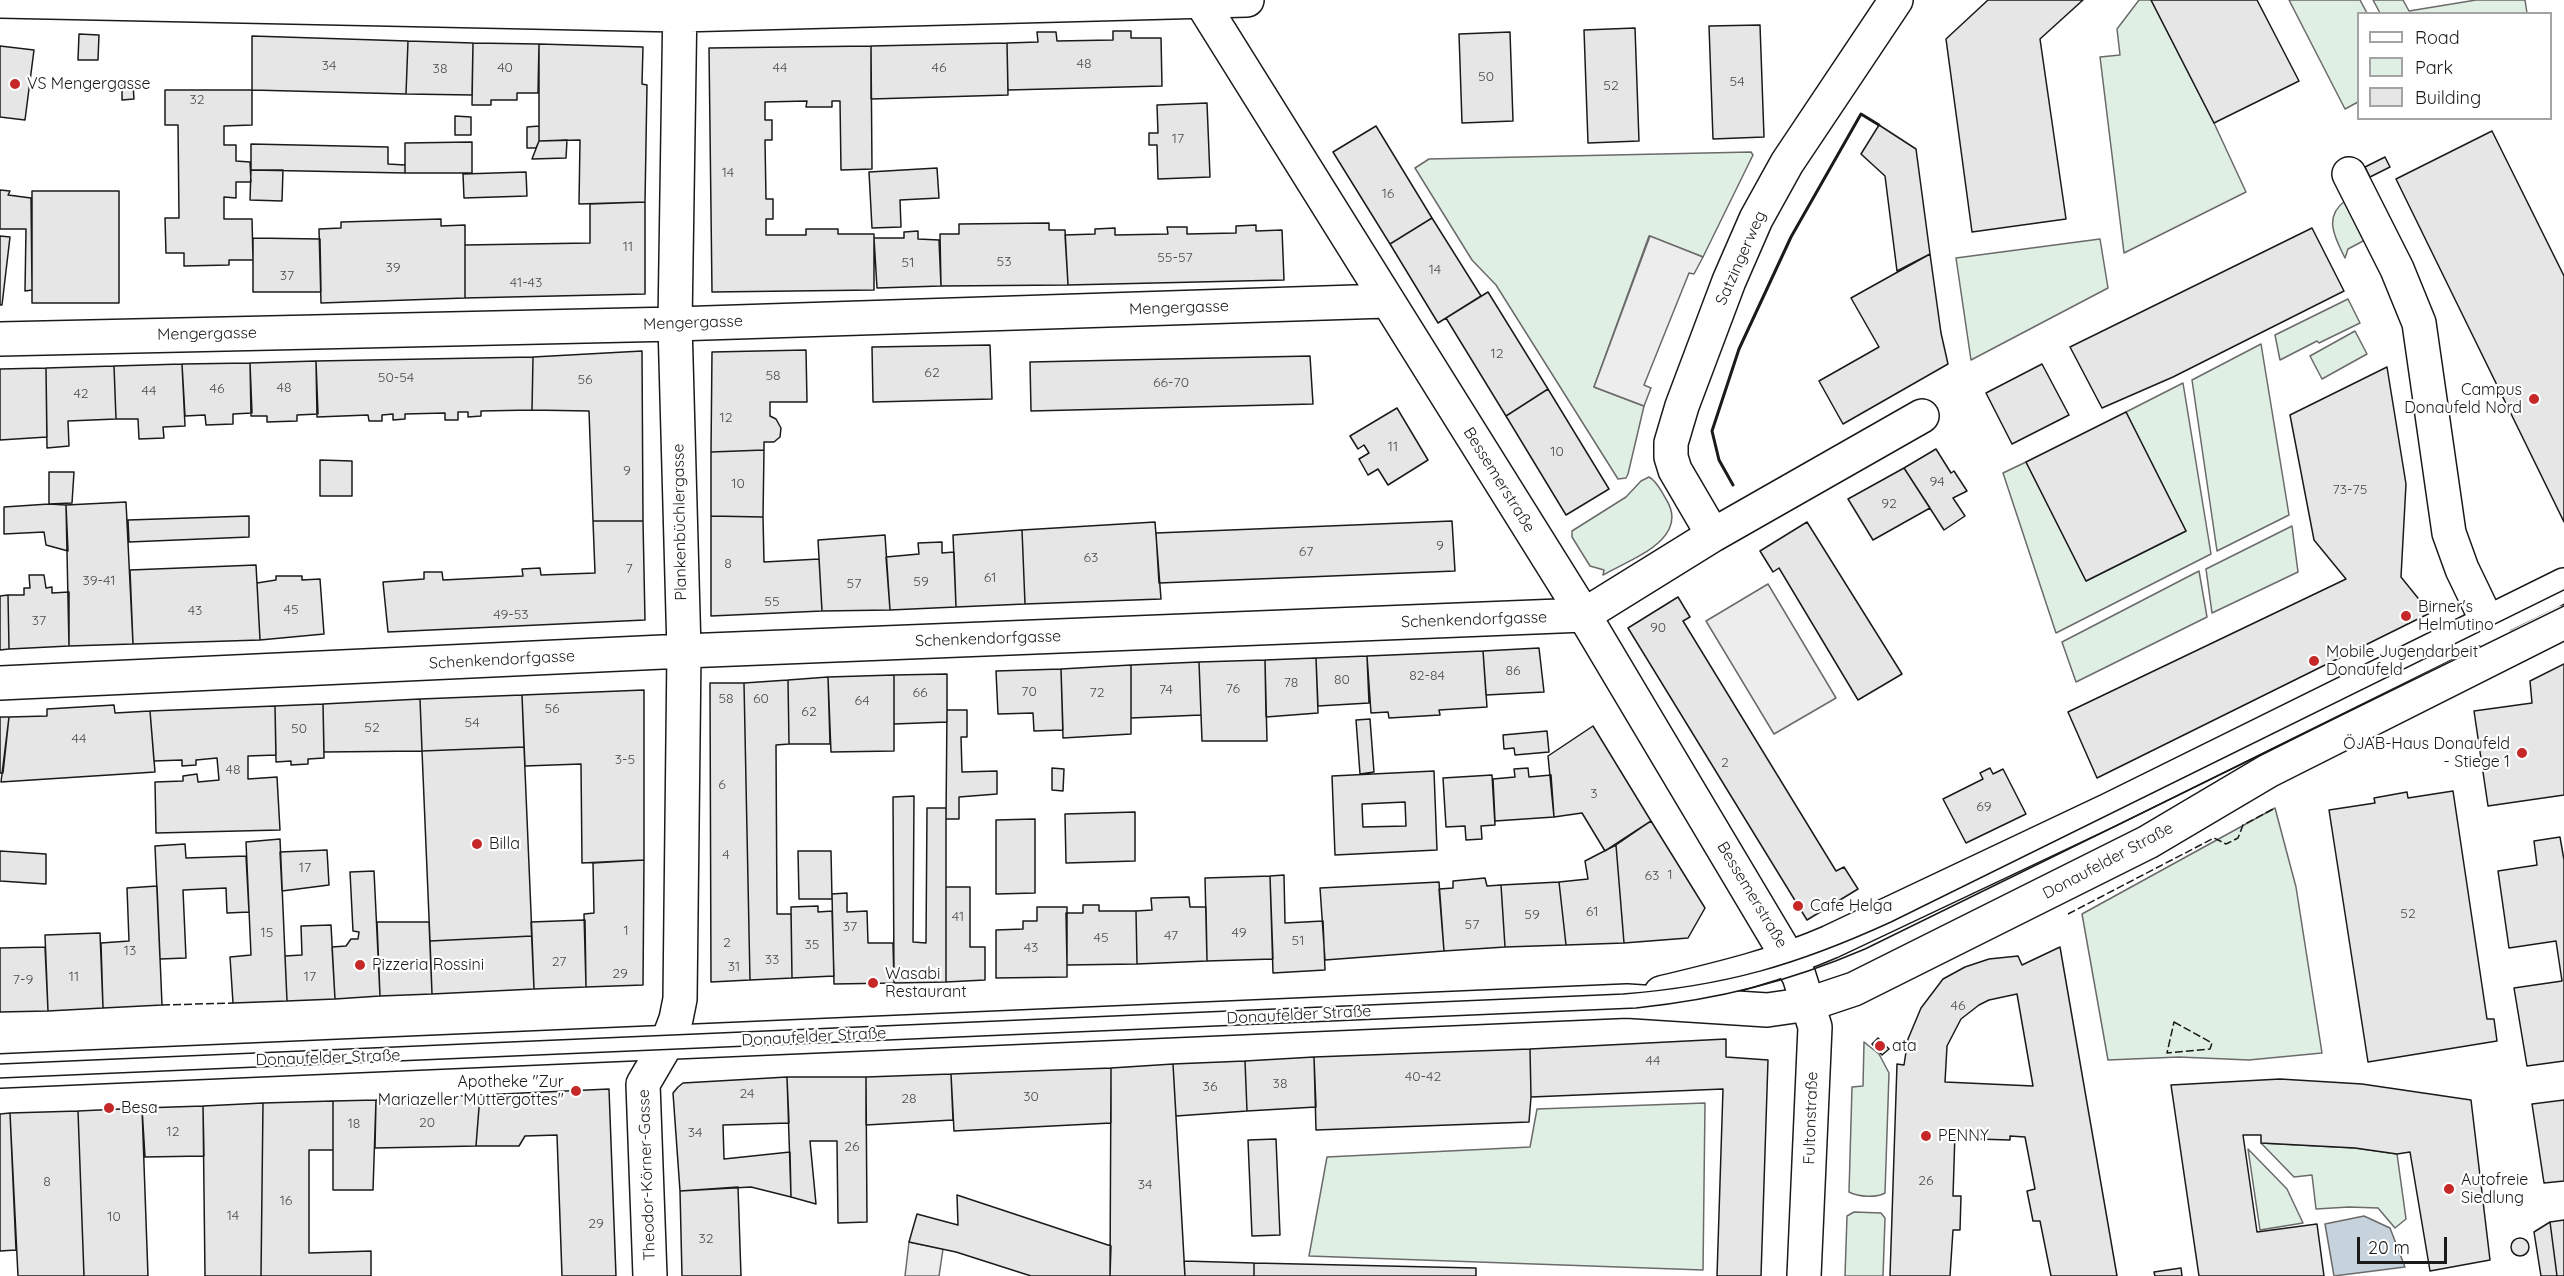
<!DOCTYPE html>
<meta charset="utf-8">
<style>
body{margin:0}
#map{position:relative;width:2564px;height:1276px;overflow:hidden;background:#fff;font-family:Quicksand,sans-serif}
canvas{display:block}
.legend{position:absolute;left:2357px;top:12px;width:195px;height:108px;box-sizing:border-box;background:#fff;border:2px solid #a3a3a3;margin:0;padding:8px 10px;list-style:none;font-size:18px;color:#1a1a1a}
.legend li{display:flex;align-items:center;gap:12px;height:30px}
.legend b{width:30px;border:2px solid #a3a3a3}
.scale{position:absolute;left:2357px;top:1237px;width:90px;height:27px;box-sizing:border-box;border:3px solid #1a1a1a;border-top:0;padding-left:8px;font-size:18px;line-height:21px;white-space:nowrap;color:#1a1a1a;-webkit-text-stroke:4px #fff;paint-order:stroke}
</style>
<div id="map">
<canvas width="2564" height="1276"></canvas>
<ul class="legend">
<li><b style="height:8px;background:#fff"></b>Road</li>
<li><b style="height:16px;background:#e0efe3"></b>Park</li>
<li><b style="height:16px;background:#e6e6e6"></b>Building</li>
</ul>
<div class="scale">20 m</div>
</div>
<script>
const c = document.querySelector('canvas').getContext('2d');
c.lineJoin = 'round';
function fillPath(path, color) { c.fillStyle = color; c.fill(path, 'evenodd'); }
function strokePath(path, color, width, dash) { c.strokeStyle = color; c.lineWidth = width; c.lineCap = dash ? 'butt' : 'round'; c.setLineDash(dash || []); c.stroke(path); }
function label(font, color, halo, rows, align = 'center') {
  c.font = font + ' Quicksand,sans-serif'; c.lineWidth = 4.5; c.setLineDash([]); c.textBaseline = 'middle'; c.strokeStyle = halo; c.fillStyle = color; for (const [text, x, y, turn = 0] of rows) {
    c.save(); c.translate(x, y); c.rotate((+turn || 0) * Math.PI / 180); c.textAlign = isNaN(turn) ? turn : align; if (halo) c.strokeText(text, 0, 0); c.fillText(text, 0, 0); c.restore();
  }
}
const green = new Path2D(`
 M2139,0H2151L2214,123L2246,192L2124,253L2100,57L2120,55L2117,29Z
 M2289,0H2360L2367,13L2358,14V102L2345,109Z
 M2373,0H2403L2409,11L2476,0H2525L2527,13H2380Z
 M1751,152L1753,155L1703,257L1649,236L1594,387L1644,406L1628,474L1626,478L1618,479L1496,285L1472,260L1415,168L1429,159Z
 M2345,201L2365,240L2348,249L2345,258C2335,238 2323,217 2345,201Z
 M2100,239L2108,288L1971,360L1956,258Z
 M2348,299L2360,323L2319,343L2317,341L2280,360L2275,335Z
 M2355,331L2367,354L2322,379L2310,356Z
 M2261,344L2289,515L2217,551L2192,380Z
 M2183,383L2211,554L2056,633L2003,473L2026,462L2086,581L2186,531L2126,412Z
 M1649,477C1657,481 1661,491 1666,499C1691,539 1631,559 1603,575L1604,570L1590,566L1572,537V531L1626,497L1641,481Z
 M2292,526L2298,572L2212,613L2206,569Z
 M2199,571L2207,617L2076,682L2062,642Z
 M2275,808L2296,887L2322,1053L2249,1060L2179,1057L2108,1060L2082,914Z
 M1864,1042L1879,1054L1889,1073L1885,1193C1876,1198 1859,1197 1849,1192L1852,1087L1863,1086Z
 M1705,1103L1703,1270L1309,1256L1327,1157L1530,1147L1537,1109Z
 M2261,1143L2355,1148L2397,1154L2406,1219L2395,1228L2378,1208L2349,1207L2316,1209L2312,1175L2294,1177Z
 M2248,1149L2287,1189L2303,1223L2260,1230Z
 M1854,1212L1881,1213L1885,1218L1883,1276H1845L1847,1216Z`);
fillPath(green, '#e0efe3');
strokePath(green, '#6a6a6a', 1.5);
const parking = new Path2D(`
 M1650,236L1703,257L1694,274L1689,273L1644,385L1651,388L1644,406L1594,387Z
 M1768,584L1836,698L1774,734L1706,621Z
 M909,1242L943,1249L939,1276H905Z`);
fillPath(parking, '#ededed');
strokePath(parking, '#6a6a6a', 1.5);
const water = new Path2D(`
 M2364,1216L2390,1228L2405,1267L2334,1276L2325,1224Z`);
fillPath(water, '#c6d2dc');
strokePath(water, '#6a6a6a', 1.5);
const building = new Path2D(`
 M1988,0H2083L2040,39L2066,219L1972,232L1946,39Z
 M2151,0H2257L2299,81L2214,123Z
 M1760,25L1764,137L1713,139L1709,26Z
 M1635,28L1639,141L1588,143L1584,30Z
 M1113,31H1131V38H1161L1162,86L1008,90L1007,43L1038,42L1037,32H1056L1057,41L1113,40Z
 M1510,32L1513,121L1462,123L1459,34Z
 M79,34L99,35L98,60H78Z
 M252,36L408,41L406,94L252,90Z
 M408,41L473,43L472,95L406,94Z
 M473,43L539,44L538,93H517V100H491V105H472Z
 M1007,43L1008,95L871,99V46Z
 M539,44L643,47L642,84L647,85L645,202L579,204L580,140L539,141Z
 M0,46L34,50L25,120L0,117Z
 M871,46L872,169L841,170L840,101H832V107H806L807,101L765,102V120H772V140H765L766,199H773V219H766V235H806V229H838V234H874V290L712,292L709,48Z
 M133,84L134,99L122,100V85Z
 M165,90H252V125L224,126V145H236V161L250,162L251,182H236V198L224,197V219H252L253,260H229V265L184,266V253H166L165,218H179L178,125H165Z
 M1207,103L1210,177L1158,179L1157,145H1149V133H1158L1157,105Z
 M455,116L471,117V135H455Z
 M1879,125L1916,149L1930,254L1897,271L1885,176L1861,154Z
 M539,126V141L536,148H527V127Z
 M1376,126L1432,218L1390,244L1333,152Z
 M2492,131L2564,276V522L2396,179Z
 M567,140L566,158L532,159L539,141Z
 M472,142V173H405V143Z
 M251,144L388,147V164L405,165V173L251,170Z
 M2385,157L2390,167L2370,177L2365,167Z
 M937,168L939,198L900,200L901,227L872,228L869,172Z
 M251,170H283L282,201L250,200Z
 M526,172L527,196L464,198L463,174Z
 M0,190L10,191L8,195L31,198L32,290L25,291L26,229H0Z
 M32,191H119V303H32Z
 M645,202V294L465,298V245L590,243V204Z
 M1432,218L1481,296L1438,323L1390,244Z
 M441,219V226L465,225V298L321,303L319,229L341,228V222Z
 M1049,223V230H1065L1068,285L941,286L940,234H959V224Z
 M1256,225V231L1282,230L1284,280L1068,285L1065,235L1095,234V229L1115,228V235L1168,234L1167,227H1187V234L1236,233V226Z
 M2312,228L2344,291L2173,377L2102,408L2070,347Z
 M918,231V239L939,240L941,286L877,288L874,238H904V232Z
 M0,236L10,237L2,305H0Z
 M253,238L320,239L321,292H253Z
 M1930,254L1941,333L1948,364L1843,424L1819,381L1879,347L1851,298Z
 M1488,292L1548,389L1506,416L1446,318Z
 M990,345L992,399L873,402L872,347Z
 M806,350L807,402H770V416L776,419L781,428L780,437L774,442H764V450L711,452L712,352Z
 M642,351L643,521H593L589,411L532,410L533,357Z
 M1310,356L1313,404L1031,411L1030,362Z
 M533,357L532,410L481,411V416L468,417V412H458V420H445V413L405,414V419L393,420V414L382,415V421H369L368,415L317,417L316,361Z
 M316,361L318,414L297,415V421L267,422V416H251L250,363Z
 M250,363L252,413L233,414V424L206,425L205,415L185,416L182,364Z
 M182,364L185,426L163,427L164,438L139,439L138,419H116L114,366Z
 M2042,364L2069,415L2012,444L1986,393Z
 M114,366L116,419L68,421L69,446L47,448L46,368Z
 M2387,367L2406,484L2401,577L2430,613L2097,778L2068,712L2346,579L2314,540L2290,415Z
 M46,368L47,437L0,440V369Z
 M1548,389L1609,489L1566,515L1506,416Z
 M1397,408L1428,460L1388,485L1378,469L1368,475L1359,459L1369,453L1364,445L1358,449L1350,436Z
 M2126,412L2186,531L2086,581L2026,462Z
 M1936,449L1951,473L1954,471L1967,491L1953,498L1965,516L1944,530L1904,468Z
 M764,450L763,517L711,516V452Z
 M320,460L352,461V496H320Z
 M1904,468L1930,508L1873,540L1848,499Z
 M49,472H74L72,503L49,504Z
 M126,502L133,644L69,646L66,505Z
 M49,504L66,505L68,551L46,545L44,532L4,534V507Z
 M249,516V537L129,542L128,520Z
 M711,516L763,517L764,562L819,559L822,611L711,616Z
 M593,521H643L645,620L388,632L383,582L424,579V572H442L443,580L523,576L522,569L540,568L541,575L595,573Z
 M1452,521L1455,571L1159,583L1156,533Z
 M1155,522L1161,599L1025,604L1022,530Z
 M1807,522L1902,674L1858,700L1779,568L1773,572L1760,551Z
 M1022,530L1025,604L956,607L953,535Z
 M885,535L890,610L822,611L818,540Z
 M942,542V553L954,552L956,607L890,610L886,557L919,554L918,543Z
 M256,565L260,640L133,644L130,570Z
 M29,575H44L46,588L52,587V593L69,592V646L9,649L8,595H24V588H30Z
 M276,576H302V580L320,579L324,634L260,640L257,583L276,580Z
 M8,595L9,649L0,650V596Z
 M1678,597L1690,617L1683,621L1836,871L1844,867L1858,889L1807,920L1628,628Z
 M1539,648L1544,692L1486,695L1483,651Z
 M1483,651L1487,707L1439,710L1440,715L1389,718L1388,712L1371,713L1367,656Z
 M1367,656L1369,703L1318,706L1316,658Z
 M1316,658L1318,713L1266,717L1265,660Z
 M1265,660L1267,741H1202L1199,662Z
 M1199,662L1201,715L1131,718V665Z
 M2564,664V795L2488,806L2474,711L2532,703L2530,681Z
 M1131,665V734L1063,738L1061,669Z
 M1061,669L1063,730L1034,731L1033,713L998,714L996,671Z
 M947,674V722L894,724V675Z
 M894,675V751L831,752L828,677Z
 M828,677L830,744H789L788,680Z
 M788,680L789,744L776,745L777,914H791L792,978L750,980L744,683Z
 M710,683H744L750,980L711,982Z
 M644,690V860L582,863L581,764L525,766L522,695Z
 M522,695L524,747L422,751L420,699Z
 M420,699L422,751L324,752L323,704Z
 M323,704L324,758L308,759V764L291,765V761L276,762L275,706Z
 M114,705L115,713L150,711L155,772L1,782L9,717L47,716V709Z
 M275,706L276,755L248,756V779L277,777L280,830L156,833L155,782L183,781V776L197,774L198,782L219,780L217,758L196,760V765L182,766V760L154,761L150,711Z
 M947,710H967V737H961L962,772L997,771V794L959,797V819H946Z
 M0,717H9L3,773H0Z
 M1370,719L1374,772L1360,774L1356,720Z
 M1593,726L1651,821L1605,851L1582,813L1554,817L1548,756Z
 M1547,731L1549,752L1515,755L1514,748L1504,749L1503,735Z
 M524,747L532,936L430,941L422,751Z
 M1052,768L1064,769L1063,791L1052,790Z
 M1528,768L1529,777L1551,775L1554,817L1495,821L1493,779L1515,777L1514,769Z
 M1990,768L1993,774L2003,769L2026,814L1966,843L1943,799L1983,779L1980,773Z
 M1434,771L1437,850L1335,855L1332,776ZM1405,802L1406,826L1363,827L1362,804Z
 M1492,775L1495,825L1481,826L1482,839L1466,840L1465,826L1446,827L1443,778Z
 M2453,791L2487,1019H2494L2497,1041L2368,1062L2329,810L2375,803L2374,798L2407,792L2408,798Z
 M914,796L913,942L926,943L927,808H946V982L894,983L893,797Z
 M1135,812V861L1066,863L1065,814Z
 M1035,819V893L996,894V820Z
 M1651,821L1705,908L1688,938L1624,943L1616,845Z
 M2560,837L2564,860V1061L2527,1066L2514,988L2562,981L2556,941L2509,948L2498,871L2537,865L2534,841Z
 M280,839L287,1001L233,1003L230,957L251,955L246,842Z
 M185,844L186,858L246,856L249,912L227,913L226,888L183,890L186,958L160,959L155,846Z
 M1616,845L1624,943L1566,945L1559,882L1588,879L1585,861Z
 M327,850L329,885L282,891L280,852Z
 M0,851L46,854V884L0,881Z
 M798,851H831L832,899H799Z
 M644,860L643,985L586,987L584,914L594,913L593,863Z
 M374,871L380,996L335,999L332,947L346,946L351,939H358L359,932L353,931L350,872Z
 M1284,875L1285,923L1323,921L1325,970L1273,973L1270,876Z
 M1270,876L1273,959L1207,961L1205,878Z
 M1485,878L1487,886L1501,885L1505,947L1444,951L1439,889L1453,888V881Z
 M1439,882L1444,951L1325,960L1320,888Z
 M1559,882L1566,945L1505,947L1501,885Z
 M157,886L162,1005L103,1008L101,943L129,941L127,888Z
 M946,887H970V947H985V980L946,982Z
 M847,893V912L867,911L868,943H893L894,983L834,984L832,894Z
 M1189,897L1190,907H1206L1207,961L1137,964L1136,911L1152,910L1151,898Z
 M1083,905H1099V911H1136L1137,964L1067,965L1066,913H1083Z
 M818,906V912L832,911L834,976L792,978L791,907Z
 M1037,907H1067V977L996,978V930L1023,929V921H1037Z
 M585,920L586,987L534,989L531,922Z
 M377,922H429L432,994L380,996Z
 M331,925L335,999L287,1001L285,956L302,955L301,926Z
 M100,933L103,1008L48,1011L45,935Z
 M532,936L534,989L432,994L430,941Z
 M45,947L48,1011L0,1012V948Z
 M2060,947L2117,1276H2051L2040,1221H2033L2027,1191L2035,1189L2025,1137L2010,1136V1140L1977,1139V1135L1955,1133L1953,1196H1961L1960,1230H1953L1950,1276H1890L1897,1064L1904,1065L1908,1039L1921,1008L1943,979L1965,967L1989,959L2018,956L2022,965ZM2017,994L2033,1086L1945,1082L1947,1046L1961,1019L1979,1005L1989,1000Z
 M1878,1038L1889,1049L1882,1055L1872,1044Z
 M1726,1039V1057L1768,1060L1761,1276H1717L1723,1089L1531,1097L1530,1049Z
 M1530,1049L1531,1097L1529,1122L1316,1130L1314,1057Z
 M1314,1057L1316,1107L1247,1111L1245,1061Z
 M1245,1061L1247,1111L1176,1116L1173,1064Z
 M1173,1064L1185,1276H1110L1111,1068Z
 M1111,1068V1123L954,1131L951,1074Z
 M951,1074L953,1120L866,1125V1077Z
 M787,1077L789,1123L723,1125L724,1159L790,1152L791,1197L751,1187L680,1191L673,1093L678,1087L683,1083Z
 M787,1077H866L867,1222L838,1223L837,1141H810L816,1204L791,1197Z
 M2280,1079L2362,1084L2471,1100L2490,1260L2430,1271L2410,1152L2397,1154L2355,1148L2261,1143V1135H2243L2257,1232L2317,1224L2324,1276H2199L2171,1085Z
 M609,1089L616,1276H562L557,1135L525,1136L519,1146H476L480,1095Z
 M480,1095L476,1146L375,1148L376,1100Z
 M376,1100L373,1190H333V1101Z
 M2564,1100V1181L2544,1183L2532,1104Z
 M333,1101V1150H309V1253L371,1251V1276H261L263,1103Z
 M263,1103L261,1276H205L203,1106Z
 M203,1106L204,1156L145,1157L142,1108Z
 M142,1108L148,1276H84L78,1111Z
 M78,1111L84,1276H18L10,1113Z
 M10,1113L16,1250L0,1251V1114Z
 M1276,1139L1280,1235L1252,1236L1248,1140Z
 M738,1187L741,1276H682L680,1191Z
 M957,1195L1111,1246L1110,1276H1031L956,1252L909,1242L917,1214L958,1225Z
 M2564,1220V1276H2557L2550,1222Z
 M2550,1222L2557,1276H2541L2534,1232Z
 M2511 1247a9 9 0 1 1 18 0a9 9 0 1 1-18 0Z
 M1184,1261L1254,1263V1276H1185Z
 M1254,1263L1476,1268V1276H1254Z
 M2181,1268L2182,1276H2155L2154,1272Z`);
fillPath(building, '#e6e6e6');
strokePath(building, '#1a1a1a', 1.5);
const minor = new Path2D(`
 M1200,0L1584,615L1799,976L1815,1027L1804,1276
 M0,1L680,15L1247,0
 M2349,174L2397,269L2419,323L2449,533L2462,569L2500,648
 M0,339L675,324L1386,301
 M1713,535L1675,470L1671,457V443L1682,406L1729,281L1756,219L1787,163L1896,0
 M0,683L684,651L1584,615L1713,535L1922,416
 M650,1276L643,1084L667,1043L676,1019L680,999L684,651L675,324L680,0`);
const major = new Path2D(`
 M1661,993C1719,979 1775,966 1830,942L2109,810L2564,585
 M0,1071L1627,1001L1767,1010L1809,1004L1854,989L2148,842L2268,771L2564,622`);
strokePath(minor, '#1a1a1a', 36);
strokePath(major, '#1a1a1a', 36);
strokePath(minor, '#fff', 33);
strokePath(major, '#fff', 33);
strokePath(new Path2D(`
 M0,1064L1623,994C1725,986 1797,965 1891,922L2564,590
 M0,1078L1636,1008C1720,999 1788,982 1865,949L2564,606`), '#1a1a1a', 1.5);
strokePath(new Path2D(`
 M2068,914L2214,838L2226,844L2238,838L2243,825L2275,808
 M162,1005L233,1003
 M2174,1022L2212,1043L2210,1049L2167,1053Z`), '#1a1a1a', 1.5, [8, 3]);
strokePath(new Path2D(`
 M1733,485L1719,460L1712,431L1739,349L1791,237L1861,114L1879,125`), '#1a1a1a', 3);
for (const [x, y, r, color] of [
 [15,84,6,"#c62828"],
 [2534,399,6,"#c62828"],
 [2406,616,6,"#c62828"],
 [2314,661,6,"#c62828"],
 [2522,753,6,"#c62828"],
 [477,844,6,"#c62828"],
 [1798,906,6,"#c62828"],
 [360,965,6,"#c62828"],
 [873,983,6,"#c62828"],
 [1880,1046,6,"#c62828"],
 [576,1091,6,"#c62828"],
 [109,1108,6,"#c62828"],
 [1926,1136,6,"#c62828"],
 [2449,1189,6,"#c62828"]
]) { const dot = new Path2D(); dot.arc(x, y, r, 0, 2 * Math.PI); c.fillStyle = color; c.fill(dot); strokePath(dot, '#fff', 2); }
label('14px', '#4d4d4d', null, [
 ["48",1084,64],
 ["34",329,66],
 ["40",505,68],
 ["44",780,68],
 ["46",939,68],
 ["38",440,69],
 ["50",1486,77],
 ["54",1737,82],
 ["52",1611,86],
 ["32",197,100],
 ["17",1178,139],
 ["14",728,173],
 ["16",1388,194],
 ["11",628,247],
 ["55-57",1175,258],
 ["53",1004,262],
 ["51",908,263],
 ["39",393,268],
 ["14",1435,270],
 ["37",287,276],
 ["41-43",526,283],
 ["12",1497,354],
 ["62",932,373],
 ["58",773,376],
 ["50-54",396,378],
 ["56",585,380],
 ["66-70",1171,383],
 ["48",284,388],
 ["46",217,389],
 ["44",149,391],
 ["42",81,394],
 ["12",726,418],
 ["11",1393,447],
 ["10",1557,452],
 ["9",627,471],
 ["94",1937,482],
 ["10",738,484],
 ["73-75",2350,490],
 ["92",1889,504],
 ["9",1440,546],
 ["67",1306,552],
 ["63",1091,558],
 ["8",728,564],
 ["7",629,569],
 ["61",990,578],
 ["39-41",99,581],
 ["59",921,582],
 ["57",854,584],
 ["55",772,602],
 ["45",291,610],
 ["43",195,611],
 ["49-53",511,615],
 ["37",39,621],
 ["90",1658,628],
 ["86",1513,671],
 ["82-84",1427,676],
 ["80",1342,680],
 ["78",1291,683],
 ["76",1233,689],
 ["74",1166,690],
 ["70",1029,692],
 ["66",920,693],
 ["72",1097,693],
 ["58",726,699],
 ["60",761,699],
 ["64",862,701],
 ["56",552,709],
 ["62",809,712],
 ["54",472,723],
 ["52",372,728],
 ["50",299,729],
 ["44",79,739],
 ["3-5",625,760],
 ["2",1725,763],
 ["48",233,770],
 ["6",722,785],
 ["3",1594,794],
 ["69",1984,807],
 ["4",726,855],
 ["17",305,868],
 ["1",1670,875],
 ["63",1652,876],
 ["61",1592,912],
 ["52",2408,914],
 ["59",1532,915],
 ["41",958,917],
 ["57",1472,925],
 ["37",850,927],
 ["1",626,931],
 ["15",267,933],
 ["49",1239,933],
 ["47",1171,936],
 ["45",1101,938],
 ["51",1298,941],
 ["2",727,943],
 ["35",812,945],
 ["43",1031,948],
 ["13",130,951],
 ["33",772,960],
 ["27",559,962],
 ["31",734,967],
 ["29",620,974],
 ["11",74,977],
 ["17",310,977],
 ["7-9",23,980],
 ["46",1958,1006],
 ["44",1653,1061],
 ["40-42",1423,1077],
 ["38",1280,1084],
 ["36",1210,1087],
 ["24",747,1094],
 ["30",1031,1097],
 ["28",909,1099],
 ["20",427,1123],
 ["18",354,1124],
 ["12",173,1132],
 ["34",695,1133],
 ["26",852,1147],
 ["26",1926,1181],
 ["8",47,1182],
 ["34",1145,1185],
 ["16",286,1201],
 ["14",233,1216],
 ["10",114,1217],
 ["29",596,1224],
 ["32",706,1239]
]);
label('16px', '#1a1a1a', '#fff', [
 ["VS Mengergasse",27,84],
 ["Campus",2522,390,"right"],
 ["Donaufeld Nord",2522,408,"right"],
 ["Birner's",2418,607],
 ["Helmutino",2418,625],
 ["Mobile Jugendarbeit",2326,652],
 ["Donaufeld",2326,670],
 ["ÖJAB-Haus Donaufeld",2510,744,"right"],
 ["- Stiege 1",2510,762,"right"],
 ["Billa",489,844],
 ["Cafe Helga",1810,906],
 ["Pizzeria Rossini",372,965],
 ["Wasabi",885,974],
 ["Restaurant",885,992],
 ["ata",1892,1046],
 ["Apotheke \"Zur",564,1082,"right"],
 ["Mariazeller Muttergottes\"",564,1100,"right"],
 ["Besa",121,1108],
 ["PENNY",1938,1136],
 ["Autofreie",2461,1180],
 ["Siedlung",2461,1198]
], 'left');
label('16px', '#1a1a1a', '#fff', [
 ["Satzingerweg",1741,258,-66],
 ["Mengergasse",1179,308,-2],
 ["Mengergasse",693,323,-2],
 ["Mengergasse",207,334,-1],
 ["Bessemerstraße",1499,480,58],
 ["Plankenbüchlergasse",680,522,-91],
 ["Schenkendorfgasse",1474,620,-2],
 ["Schenkendorfgasse",988,639,-2],
 ["Schenkendorfgasse",502,660,-3],
 ["Donaufelder Straße",2108,861,-28],
 ["Bessemerstraße",1752,895,59],
 ["Donaufelder Straße",1299,1015,-3],
 ["Donaufelder Straße",814,1037,-3],
 ["Donaufelder Straße",328,1058,-2],
 ["Fultonstraße",1811,1118,-88],
 ["Theodor-Körner-Gasse",647,1175,-92]
]);
</script>
